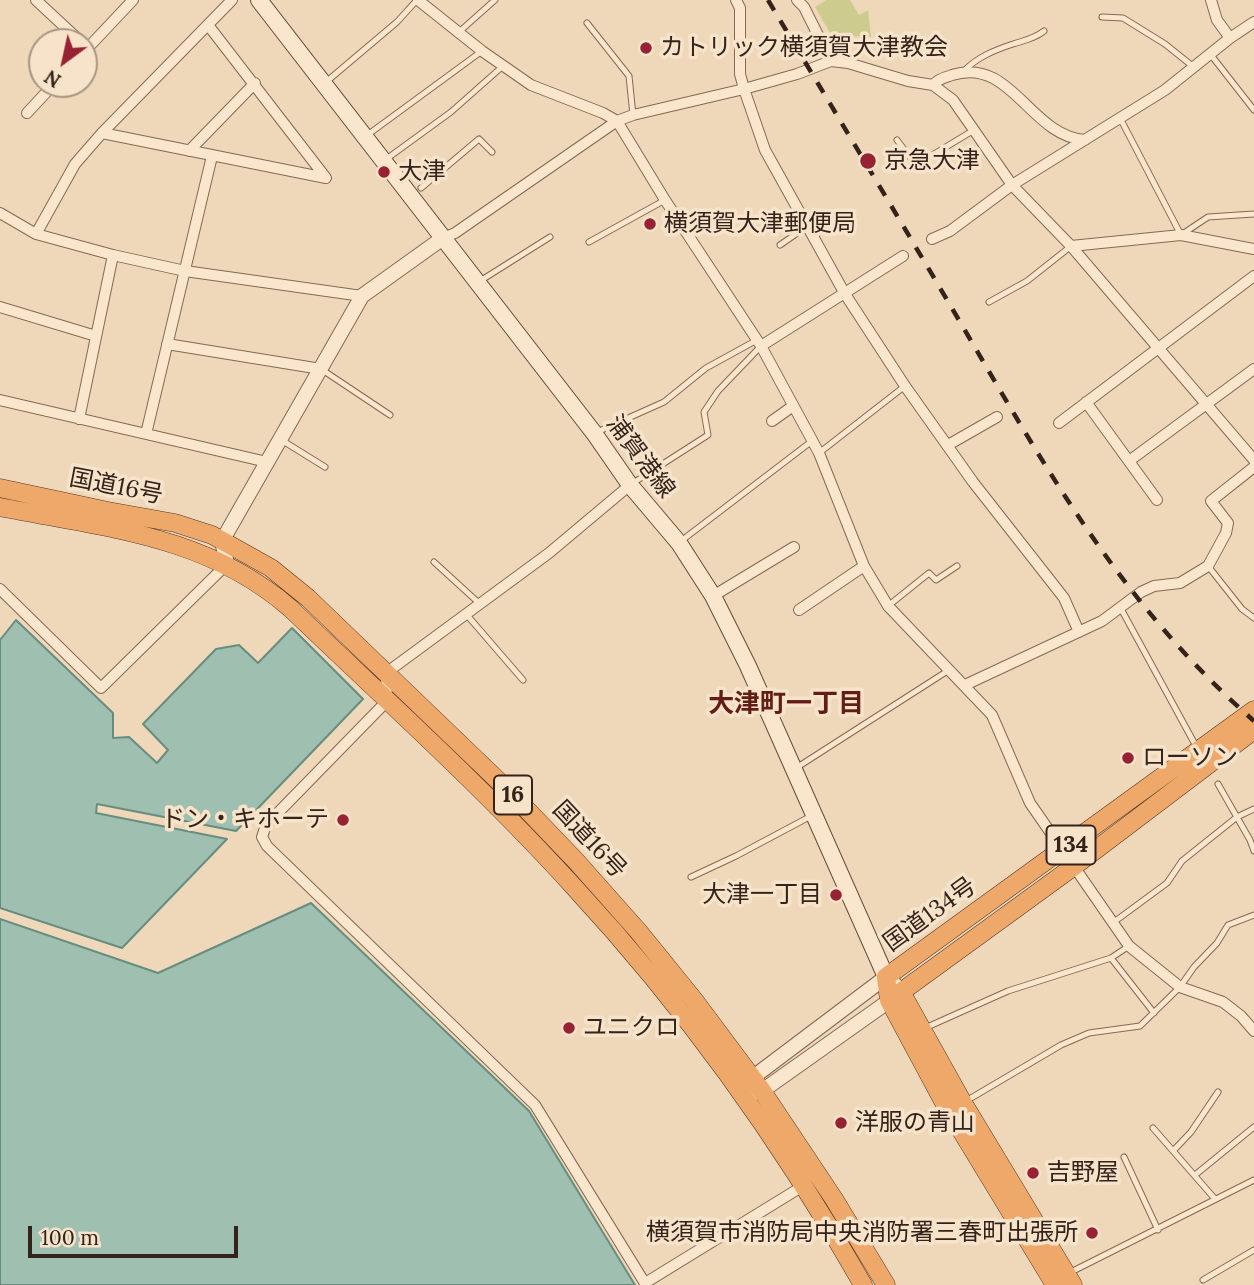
<!DOCTYPE html>
<meta charset="utf-8">
<style>
body{margin:0}
#map{position:relative;width:1254px;height:1285px;overflow:hidden;background:#efd8ba;font-family:Lora,serif}
canvas{display:block}
.north{position:absolute;left:28px;top:28px;width:70px;height:70px;box-sizing:border-box;background:#f6e3ca;border:2px solid #a89684;border-radius:50%;rotate:213deg;font-size:19px;font-weight:700;line-height:28px;text-align:center;color:#34231a}
.north::after{content:'';display:block;margin:auto;width:24px;height:32px;background:#972233;clip-path:polygon(50% 0,100% 100%,50% 72%,0 100%)}
.scale{position:absolute;left:28px;top:1226px;width:210px;height:32px;box-sizing:border-box;border:4px solid #34231a;border-top:0;padding-left:9px;font-size:21px;line-height:24px;white-space:nowrap;color:#34231a;-webkit-text-stroke:5px #f6e3ca;paint-order:stroke}
</style>
<div id="map">
<canvas width="1254" height="1285"></canvas>
<div class="north">N</div>
<div class="scale">100 m</div>
</div>
<script>
const c = document.querySelector('canvas').getContext('2d');
c.lineJoin = 'round';
function fillPath(path, color) { c.fillStyle = color; c.fill(path, 'evenodd'); }
function strokePath(path, color, width, dash) { c.strokeStyle = color; c.lineWidth = width; c.lineCap = dash ? 'butt' : 'round'; c.setLineDash(dash || []); c.stroke(path); }
function label(font, color, halo, rows, align = 'center') {
  c.font = font + ' Lora,"Noto Sans JP",serif'; c.lineWidth = 7; c.setLineDash([]); c.textBaseline = 'middle'; c.strokeStyle = halo; c.fillStyle = color; for (const [text, x, y, turn = 0] of rows) {
    c.save(); c.translate(x, y); c.rotate((+turn || 0) * Math.PI / 180); c.textAlign = isNaN(turn) ? turn : align; if (halo) c.strokeText(text, 0, 0); c.fillText(text, 0, 0); c.restore();
  }
}
fillPath(new Path2D(`
 M826,0H850L859,15L868,10L871,37L849,36V52H841L815,7Z`), '#cdcc8e');
const water = new Path2D(`
 M16,620L113,713V738L129,737L157,763L168,750L143,724L216,649L239,645L258,663L292,628L363,699L236,831L97,804L96,813L227,839L122,948L0,908V640Z
 M311,903L529,1111L635,1285H0V919L158,973Z`);
fillPath(water, '#9fbfb1');
strokePath(water, '#678d7e', 2);
const service = new Path2D(`
 M1102,17L1123,18L1165,44L1195,68
 M587,23L629,76L633,115
 M459,32L495,0
 M1211,55L1254,110
 M964,71C977,57 995,50 1013,44C1025,40 1034,39 1044,31
 M326,82L397,22L417,0
 M1120,118L1181,235L1208,217L1254,214
 M366,136L482,51
 M897,140L916,165L974,130
 M385,160L451,112L503,66
 M421,188L479,139L492,152
 M589,242L665,200
 M780,245L806,227
 M480,281L550,237
 M989,302L1027,281L1070,247
 M321,369L390,415
 M597,432L664,402L706,368L757,340
 M283,441L325,467
 M819,453L905,386
 M633,483L708,435L704,412L718,391L761,346
 M681,541L812,441
 M434,562L480,604
 M1208,566L1242,609L1254,618
 M888,606L929,573L936,580L957,566
 M1120,607L1197,748
 M466,614L523,680
 M796,768L949,670
 M1218,784L1250,840L1254,851
 M691,877L736,856L813,815
 M1114,922L1167,883L1182,861L1237,817L1254,809
 M1111,958L1154,1013
 M925,1028L1008,991L1111,958L1129,946
 M966,1101L1061,1045L1089,1033L1140,1026L1180,987L1194,967L1217,943L1228,925L1254,915
 M1153,1128L1215,1199
 M1173,1151L1191,1132L1218,1092
 M1124,1157L1158,1230
 M1195,1175L1254,1127
 M1069,1273L1254,1180
 M1203,1280L1254,1250`);
const minor = new Path2D(`
 M36,0L81,42
 M232,0L102,133L75,164L36,234L113,255L185,271L362,296
 M418,0L482,51L531,85L603,113L617,121L665,200L761,346L819,453L864,566L888,606L992,715L1030,803L1129,946L1180,987L1223,1002L1241,1016L1254,1031
 M797,0L804,7L831,61
 M1211,0L1217,20L1230,38
 M84,52L133,0
 M933,85C938,79 944,78 952,75C1011,56 1030,136 1085,140
 M27,113L54,84
 M102,133L326,178L208,25
 M189,151L255,83
 M0,213L36,234
 M443,238L455,233L617,121L633,115L744,89L740,74V8L736,0
 M932,239L950,231L1012,185L1165,90L1230,38L1254,22
 M1071,246L1181,235L1254,249
 M0,307L96,336
 M167,344L321,369
 M761,346L903,256
 M0,400L267,462
 M1086,402L1157,500
 M79,419L113,255
 M772,421L793,406
 M1059,423L1254,276
 M146,434L212,156
 M948,445L997,417
 M1129,461L1254,369
 M630,485L549,553L386,673L387,701L266,825L262,837L267,846L535,1105L646,1285
 M0,589L101,688L227,564
 M713,596L794,547
 M799,610L864,566
 M1079,632L1064,598L973,482L905,386L845,294L765,150L744,89L797,74L831,61L848,63L908,81L933,85L953,100L1012,185L1071,246L1254,460
 M965,685L1102,621L1141,592L1154,586L1180,583L1208,566L1226,533L1228,523L1211,501L1254,467
 M645,1283L803,1186`);
const tertiary = new Path2D(`
 M227,564L222,541L362,296L443,238
 M748,1086L752,1078L886,977
 M742,1096L762,1091L896,996`);
const secondary = new Path2D(`
 M259,0L594,433L630,485L679,543L713,596L748,666L886,977L895,986`);
const trunk = new Path2D(`
 M0,488L108,511L175,523L212,535L271,568L308,598L510,792L576,861L639,932L694,1000L762,1091L834,1199L886,1285
 M0,507C105,528 206,535 290,608C386,700 485,789 574,887C685,1007 783,1143 863,1285
 M1055,1285L942,1099L889,1000L886,977L1254,710
 M1073,1285L963,1103L901,992L1073,867L1254,730`);
strokePath(service, '#866854', 7);
strokePath(minor, '#866854', 12);
strokePath(tertiary, '#866854', 16);
strokePath(secondary, '#684938', 18);
strokePath(trunk, '#533729', 19);
strokePath(service, '#fae6cd', 5);
strokePath(minor, '#fae6cd', 10);
strokePath(tertiary, '#fae6cd', 14);
strokePath(secondary, '#fae6cd', 16);
strokePath(trunk, '#eea86a', 18);
strokePath(new Path2D(`
 M768,0C833,109 899,218 963,327C1049,474 1124,607 1254,721`), '#34231a', 4.5, [12, 12]);
for (const [x, y, r, color] of [
 [646,48,7,"#972233"],
 [868,161,9,"#972233"],
 [384,172,7,"#972233"],
 [650,224,7,"#972233"],
 [1128,758,7,"#972233"],
 [343,820,7,"#972233"],
 [836,895,7,"#972233"],
 [569,1028,7,"#972233"],
 [841,1123,7,"#972233"],
 [1033,1173,7,"#972233"],
 [1092,1233,7,"#972233"]
]) { const dot = new Path2D(); dot.arc(x, y, r, 0, 2 * Math.PI); c.fillStyle = color; c.fill(dot); strokePath(dot, '#f6e3ca', 2.5); }
for (const [x, y, w] of [
 [513,795,38],
 [1071,845,49]
]) { const box = new Path2D(); box.roundRect(x - w / 2, y - 19.5, w, 39, 5); c.fillStyle = '#f6e3ca'; c.fill(box); strokePath(box, '#34231a', 2); }
label('bold 23px', '#34231a', null, [
 ["16",513,795],
 ["134",1071,845]
]);
label('24px', '#34231a', '#f6e3ca', [
 ["カトリック横須賀大津教会",660,48],
 ["京急大津",884,161],
 ["大津",398,172],
 ["横須賀大津郵便局",664,224],
 ["ローソン",1142,758],
 ["ドン・キホーテ",329,820,"right"],
 ["大津一丁目",822,895,"right"],
 ["ユニクロ",583,1028],
 ["洋服の青山",855,1123],
 ["吉野屋",1047,1173],
 ["横須賀市消防局中央消防署三春町出張所",1078,1233,"right"]
], 'left');
label('24px', '#34231a', '#f6e3ca', [
 ["浦賀港線",640,457,53],
 ["国道16号",116,487,11],
 ["国道16号",589,840,47],
 ["国道134号",930,915,-36]
]);
label('bold 26px', '#631d17', '#f6e3ca', [
 ["大津町一丁目",786,705]
]);
</script>
